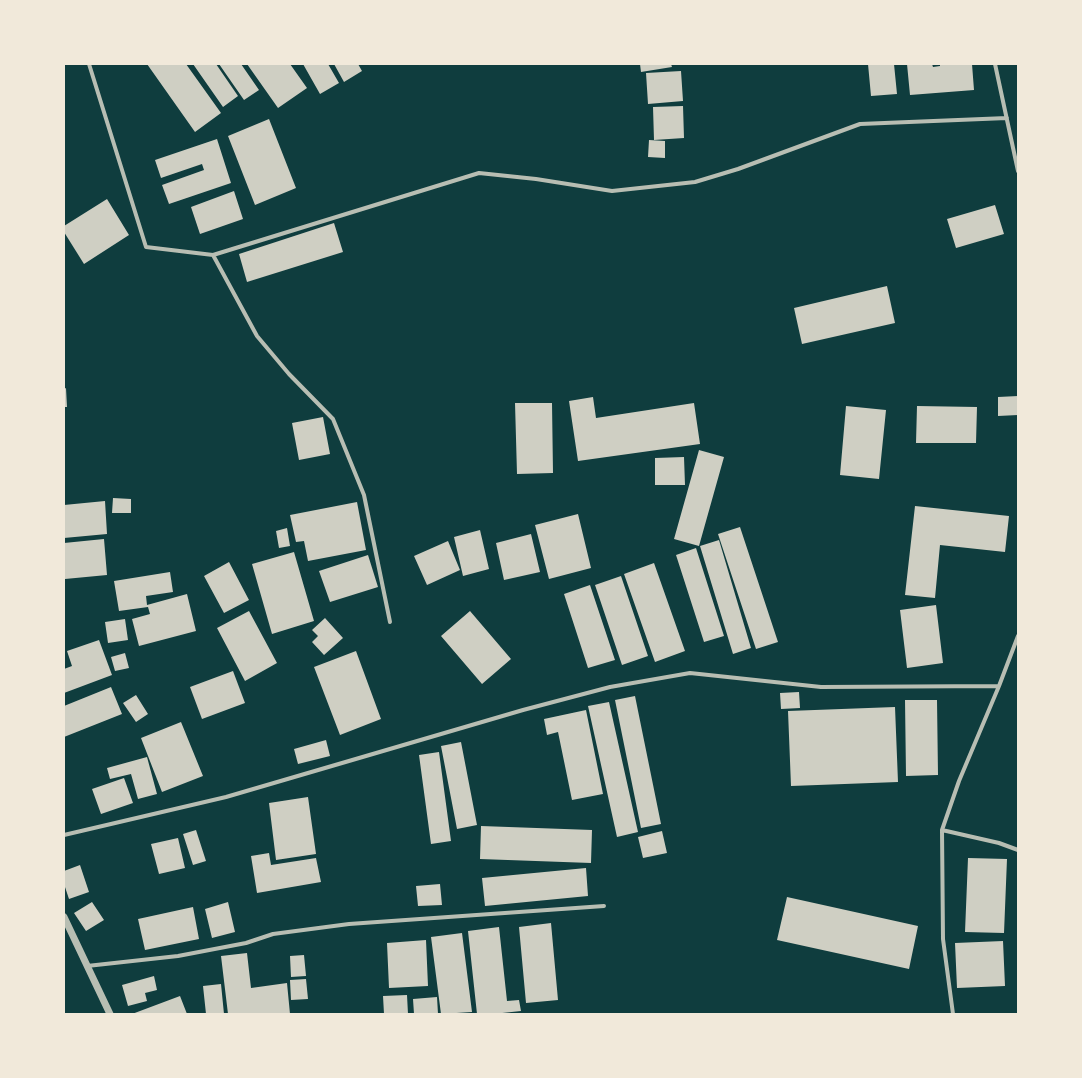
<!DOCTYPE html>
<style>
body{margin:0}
#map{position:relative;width:1082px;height:1078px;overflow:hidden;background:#0f3d3e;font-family:"PT Serif",serif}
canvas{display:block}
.frame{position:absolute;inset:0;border:65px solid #f1e9da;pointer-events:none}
</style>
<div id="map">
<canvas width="1082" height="1078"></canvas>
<div class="frame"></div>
</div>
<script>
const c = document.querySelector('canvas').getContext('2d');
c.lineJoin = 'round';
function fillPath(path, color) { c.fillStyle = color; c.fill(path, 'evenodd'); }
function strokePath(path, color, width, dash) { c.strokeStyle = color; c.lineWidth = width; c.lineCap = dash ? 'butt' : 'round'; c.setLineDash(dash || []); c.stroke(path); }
fillPath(new Path2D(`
 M147,64H186L221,113L195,132Z
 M193,64H216L238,96L223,107Z
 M219,64H241L259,90L244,100Z
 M247,64H290L307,88L278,108Z
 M303,64H328L339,83L320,94Z
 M334,64H358L362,71L344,82Z
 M640,64H671L672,67L641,72Z
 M868,64H894L897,94L871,96Z
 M907,64H932L933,67L940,66V64H972L974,90L910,95Z
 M681,71L683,101L648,104L646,73Z
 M683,106L684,138L654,140L653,107Z
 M269,119L296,188L255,205L228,136Z
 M217,139L231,183L169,204L162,185L204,170L202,164L161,178L155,160Z
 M649,140L665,141V158L648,157Z
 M234,191L243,219L200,234L191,207Z
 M107,199L129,235L84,264L64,232V226Z
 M995,205L1004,234L956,248L947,219Z
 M334,223L343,252L247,282L239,254Z
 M887,286L895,323L802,344L794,308Z
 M66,388L67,407H64V389Z
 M1018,396V415L998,416V397Z
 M593,397L596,418L694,403L700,444L578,461L569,401Z
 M515,403H552L553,473L517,474Z
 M846,406L886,410L879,479L840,475Z
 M917,406L977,407L976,443H916Z
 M323,417L330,454L299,460L292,423Z
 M699,450L724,457L699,546L674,539Z
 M684,457L685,485H655V458Z
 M113,498L131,499V513H112Z
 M105,501L107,534L64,538V505Z
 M357,502L366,550L308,561L304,541L296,542L290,515Z
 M915,506L1009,516L1005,552L940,545L935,598L905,595Z
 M578,514L591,568L549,579L535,525Z
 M740,527L778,642L756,649L718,534Z
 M287,528L290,546L279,548L276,531Z
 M480,530L489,569L463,576L454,537Z
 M531,534L540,572L504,580L496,543Z
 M104,539L107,575L65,579L64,543Z
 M719,540L751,648L733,654L700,546Z
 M448,541L460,570L427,585L414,556Z
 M696,548L724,636L704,642L676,555Z
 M294,552L314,621L272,634L252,564Z
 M368,555L378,587L330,602L319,571Z
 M229,562L249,600L224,613L204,576Z
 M654,563L685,651L655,662L624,574Z
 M170,572L173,592L146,596L147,605L187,594L196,631L139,646L132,619L150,614L148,607L119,611L114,581Z
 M621,576L648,656L622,665L595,585Z
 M590,585L615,660L588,668L564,594Z
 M936,605L943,663L907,668L900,610Z
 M249,611L277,663L245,681L217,628Z
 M470,611L511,659L482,684L441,636Z
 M325,618L343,638L324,655L312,642L318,636L312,630Z
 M125,619L128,640L108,643L105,622Z
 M99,640L112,675L64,693V669L72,666L67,651Z
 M356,651L381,719L340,735L314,667Z
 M125,653L129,668L115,671L111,657Z
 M233,671L245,703L202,719L190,687Z
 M111,687L122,714L64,737V706Z
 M799,692L800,708L781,709L780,693Z
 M136,695L148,714L136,722L123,703Z
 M635,696L661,824L641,828L615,700Z
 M905,700H937L938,775L906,776Z
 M609,702L638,832L617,837L588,706Z
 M895,707L898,782L791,786L788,711Z
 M586,710L603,794L572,800L558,732L547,735L544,719Z
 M181,722L203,776L162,792L141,738Z
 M326,740L330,756L298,764L294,749Z
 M461,742L477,825L457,829L441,746Z
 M439,752L451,841L431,844L419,755Z
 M147,757L157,794L138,799L131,774L110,779L107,768Z
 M124,778L133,803L101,814L92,789Z
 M308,797L316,854L276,860L269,803Z
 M481,826L592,830L591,863L480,859Z
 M196,830L206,861L193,865L183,834Z
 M662,831L667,853L643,858L638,837Z
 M178,838L185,868L159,874L151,844Z
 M269,853L271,865L316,858L321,882L257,893L251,856Z
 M968,858L1007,859L1004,933L965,932Z
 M80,865L89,892L69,899L64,884V871Z
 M586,868L588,896L485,906L482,878Z
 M440,884L442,905L418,906L416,886Z
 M787,897L918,926L909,969L777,940Z
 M92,902L104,920L86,931L74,913Z
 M228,902L235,932L212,938L205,909Z
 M193,907L199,939L145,950L138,919Z
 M551,923L558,1000L526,1003L519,927Z
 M499,927L507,1001L519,1000L521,1011L493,1014H477L468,931Z
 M462,933L472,1012L441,1014L431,937Z
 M426,940L428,986L389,988L387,943Z
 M1003,941L1005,986L957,988L955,943Z
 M247,953L251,988L287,983L290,1014H228L221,956Z
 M304,955L306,976L291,977L290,956Z
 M154,976L157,990L145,993L147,1001L128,1006L122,985Z
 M306,979L308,999L291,1000L290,980Z
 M221,984L224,1014H206L203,986Z
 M407,995L408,1014H384L383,996Z
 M180,996L187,1014H132Z
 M437,997L438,1014H414L413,999Z`), '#cfcfc3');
strokePath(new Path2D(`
 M89,64L146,247L213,255L479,173L536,179L612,191L695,182L738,169L860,124L1007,118
 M995,64L1018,171
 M213,255L257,336L289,374L333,419L364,495L390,622
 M942,830L999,843L1018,850
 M64,835L226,797L523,710L610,687L690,673L821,687L999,686
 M87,966L178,956L246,943L273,934L349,924L604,906
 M953,1014L943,939L942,830L959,781L999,686L1018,636`), '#b8beb3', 4);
strokePath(new Path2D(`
 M64,917L110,1014`), '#b8beb3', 7);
</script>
